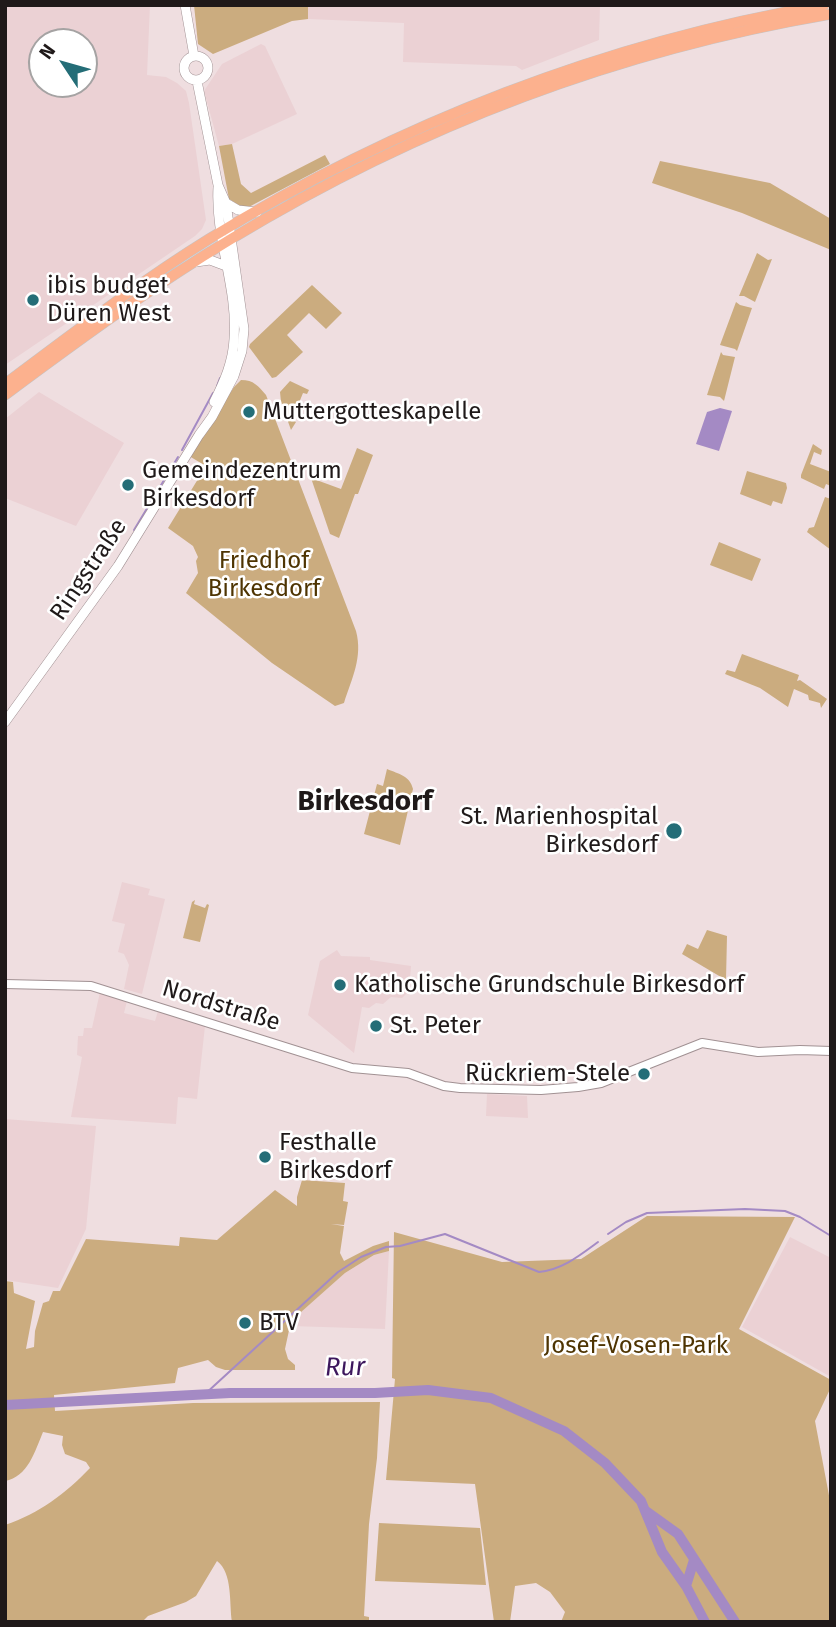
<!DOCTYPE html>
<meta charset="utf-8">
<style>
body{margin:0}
#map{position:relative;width:836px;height:1627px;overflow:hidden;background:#efdee0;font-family:"Fira Sans",sans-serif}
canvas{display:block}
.frame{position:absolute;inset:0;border:7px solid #1f1919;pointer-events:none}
.north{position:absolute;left:28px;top:28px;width:70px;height:70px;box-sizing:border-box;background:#fff;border:2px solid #a5a3a3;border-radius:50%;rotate:306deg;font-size:19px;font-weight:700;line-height:28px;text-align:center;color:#1f1919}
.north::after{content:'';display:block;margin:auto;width:24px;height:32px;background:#246d77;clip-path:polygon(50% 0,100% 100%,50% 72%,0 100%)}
</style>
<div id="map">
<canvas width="836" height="1627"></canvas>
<div class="frame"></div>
<div class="north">N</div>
</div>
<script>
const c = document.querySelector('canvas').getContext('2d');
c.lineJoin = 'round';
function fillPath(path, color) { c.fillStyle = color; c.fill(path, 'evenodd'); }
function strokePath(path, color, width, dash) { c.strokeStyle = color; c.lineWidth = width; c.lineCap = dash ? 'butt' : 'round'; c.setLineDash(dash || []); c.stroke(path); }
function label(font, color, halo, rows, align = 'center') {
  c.font = font + ' "Fira Sans",sans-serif'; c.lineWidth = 5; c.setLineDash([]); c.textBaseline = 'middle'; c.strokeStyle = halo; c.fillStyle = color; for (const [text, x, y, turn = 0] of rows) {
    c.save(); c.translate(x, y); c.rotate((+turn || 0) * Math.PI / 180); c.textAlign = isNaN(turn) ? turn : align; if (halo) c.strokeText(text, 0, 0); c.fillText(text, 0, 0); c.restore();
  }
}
fillPath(new Path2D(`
 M5,5H150L147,75L166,77L177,83L186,91L189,103L206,220L202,229L195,236L5,365ZM42,42H84V84H42Z
 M308,5H600L599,40L522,70L516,66L403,62L404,23L308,19Z
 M261,44L265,46L297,114L232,144L219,146L204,91L222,64Z
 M39,392L124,443L76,526L5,498V419Z
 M122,882L150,889L148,895L165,899L142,994L124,989L129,965L124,954L118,952L125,924L112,921Z
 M337,950L341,956L370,957V960L411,966L409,991L402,998L391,997L383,1004L376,1003L369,1008L362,1007L354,1053L308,1015L320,961Z
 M100,992L127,1001L124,1013L155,1021L158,1011L205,1026L197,1099L178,1097L176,1124L71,1117L82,1057L77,1055L78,1036H83L84,1028H92Z
 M487,1094L527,1096L528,1118L486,1116Z
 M5,1119L96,1126L86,1229L58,1288L5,1280Z
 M790,1237L831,1258V1377L742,1327Z
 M389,1251L385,1329L291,1326V1321L345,1273L374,1255Z`), '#ebd1d4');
fillPath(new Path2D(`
 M194,5H308V19L292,21L213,54L198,44Z
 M232,144L241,184L251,193L325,155L330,164L245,209L229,199L219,146Z
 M660,161L770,183L831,219V250L742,213L652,183Z
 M757,253L768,260L772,259L755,302L744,296H739Z
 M312,285L342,313L326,329L309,313L287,335L303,352L276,377L272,378L249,347L250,344Z
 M736,302L740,305L752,308L737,351L735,349L720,345Z
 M721,352L723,355L735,357L724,401L720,397L707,395Z
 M241,380C254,380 258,386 266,395L356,631C363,657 352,678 344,703L335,706L272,663L186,593L198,573L196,561L198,557L193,546L168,528L206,466L189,456L234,387Z
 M290,381L309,390L307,394L303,393L292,420L296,422L291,430L281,402L280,392Z
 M813,444L822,450L821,455L814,452L810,464L831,472V486L826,484L824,489L801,478V475Z
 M357,448L373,455L358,494H355L339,538L330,534L311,478L341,489Z
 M747,471L786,483L787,488L782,504L773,501L771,506L740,494Z
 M825,497L831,499V550L807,532L809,528L814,527Z
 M719,542L761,559L752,581L710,565Z
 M742,654L799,675L797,681L800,680L827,699L821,708L820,703L809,700L808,695L794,689L788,707L760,688L725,674L727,670L735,672Z
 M387,769C399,774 410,776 413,789L400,845L364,834L377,784L383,786Z
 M195,900L194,904L205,908L207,904L209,905L200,942L183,938L192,902Z
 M707,930L727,936L726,980L682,954L687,944L698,949Z
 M302,1180L345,1183L343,1201L348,1202L344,1225L331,1224L344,1226L340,1253L344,1261L373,1246L389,1241V1251L374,1255L345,1273L291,1321L285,1349L288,1359L295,1365V1370H225L216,1367L208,1360L178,1368L175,1383L54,1395L55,1411L193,1403L380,1402L377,1458L369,1524L364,1616L369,1617V1622H232C229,1603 233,1573 217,1561L196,1596L186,1602L148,1616L144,1620L5,1622V1525C40,1513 65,1494 90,1468L86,1462L65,1454L62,1445L63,1436L43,1432C35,1451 28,1477 5,1481V1281L13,1282L14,1293L35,1301L26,1349L34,1347L35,1331L43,1303L49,1301L53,1291H60L86,1239L179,1246L180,1237L217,1240L275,1190L297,1206V1197Z
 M647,1216L795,1217L739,1329L831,1380V1387L815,1421L831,1506V1622H561L565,1612L550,1592L536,1583L515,1586L510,1622H494L475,1484L386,1480L395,1379L392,1378L394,1232L502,1262L581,1259Z
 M379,1523L480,1528L486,1585L375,1581Z`), '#cbac7f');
fillPath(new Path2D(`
 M720,408L732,411L719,451L696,444L707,412Z`), '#a48ac4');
strokePath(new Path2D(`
 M217,386L220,378
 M182,450L213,393
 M134,530L178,457
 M608,1234L626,1222L647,1213L745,1209L785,1211L800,1217L831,1236
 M204,1395L338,1272L361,1257L386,1247L400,1246L445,1234L539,1272C563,1269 579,1256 598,1242`), '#a48ac4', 2);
strokePath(new Path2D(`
 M5,1405L230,1393H375L428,1390L491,1398L564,1431L605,1463L641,1501L662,1552L686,1586L705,1622
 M646,1511L678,1534L735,1622
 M686,1586L694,1560`), '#a48ac4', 10);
const tertiary = new Path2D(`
 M5,984L91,986L352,1068L408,1073L444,1086L460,1088L541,1090L578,1087L601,1083L702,1043L758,1052L800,1050L831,1051`);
const secondary = new Path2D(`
 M185,5L194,56
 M184 68a12 12 0 1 1 24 0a12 12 0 1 1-24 0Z
 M226,203L238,210L257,212
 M196,262L210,260L226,266
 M214,402C224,382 233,362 234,339C238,288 215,239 218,187
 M5,722L118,566L199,435L212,417L234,376L242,351L244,329L226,203L218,185L197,81`);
const primary = new Path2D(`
 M5,384C72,334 138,283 209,239C396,124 607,42 824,5
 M5,395C79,340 153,286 231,239C416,127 618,50 831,14`);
strokePath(tertiary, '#a19193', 10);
strokePath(secondary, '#a19193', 10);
strokePath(primary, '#c5c3c3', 11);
strokePath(tertiary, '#fff', 8);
strokePath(secondary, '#fff', 9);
strokePath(primary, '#fcb18e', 10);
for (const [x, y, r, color] of [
 [33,300,7,"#246d77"],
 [249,412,7,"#246d77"],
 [128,485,7,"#246d77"],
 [674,831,9,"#246d77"],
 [340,985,7,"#246d77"],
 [376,1026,7,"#246d77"],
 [644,1074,7,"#246d77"],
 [265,1157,7,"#246d77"],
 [245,1323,7,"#246d77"]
]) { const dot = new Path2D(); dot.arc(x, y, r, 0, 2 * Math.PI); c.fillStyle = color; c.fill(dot); strokePath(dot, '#fff', 2.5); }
label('24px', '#1f1919', '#fff', [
 ["ibis budget",47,286],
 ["Düren West",47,314],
 ["Muttergotteskapelle",263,412],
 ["Gemeindezentrum",142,471],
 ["Birkesdorf",142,499],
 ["St. Marienhospital",658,817,"right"],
 ["Birkesdorf",658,845,"right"],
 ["Katholische Grundschule Birkesdorf",354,985],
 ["St. Peter",390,1026],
 ["Rückriem-Stele",630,1074,"right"],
 ["Festhalle",279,1143],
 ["Birkesdorf",279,1171],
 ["BTV",259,1323]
], 'left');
label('24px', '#4e3402', '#fff', [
 ["Friedhof",264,561],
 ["Birkesdorf",264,589],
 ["Josef-Vosen-Park",636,1346]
]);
label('24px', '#1f1919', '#fff', [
 ["Ringstraße",89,570,-56],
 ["Nordstraße",221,1006,17]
]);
label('italic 26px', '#3d175d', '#fff', [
 ["Rur",345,1368,-1]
]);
label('bold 28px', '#1f1919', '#fff', [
 ["Birkesdorf",365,802]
]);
</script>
